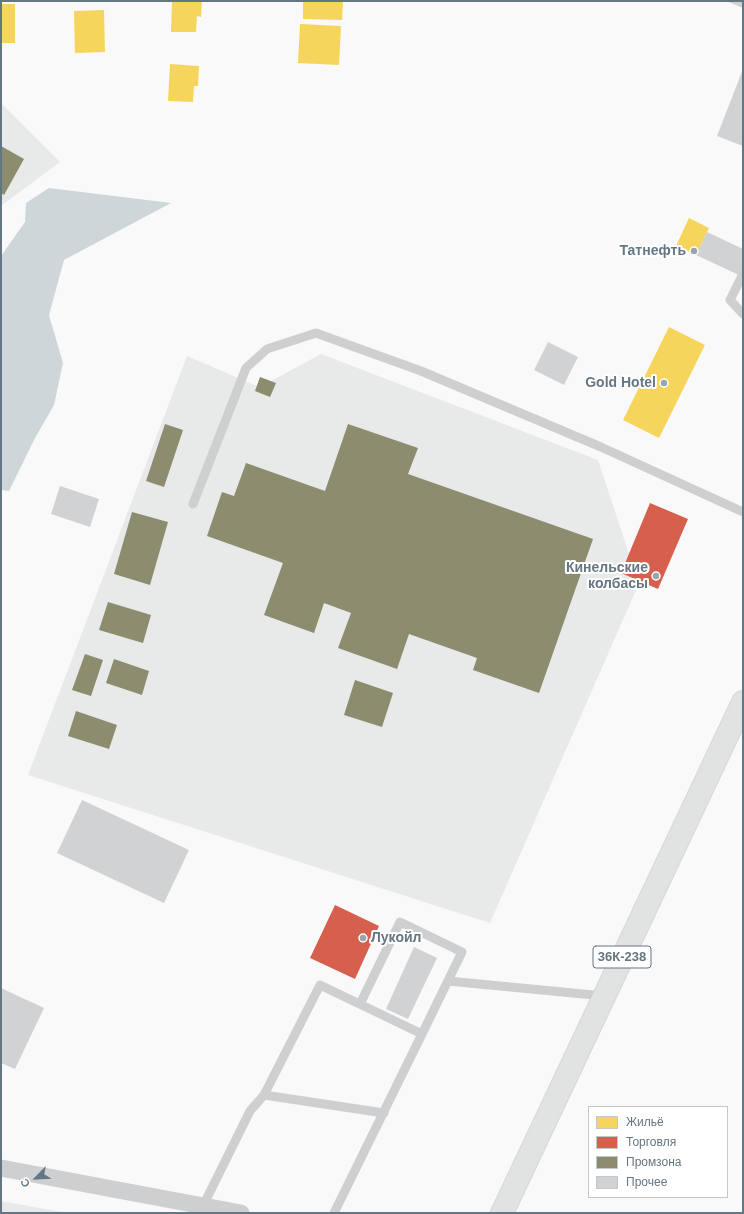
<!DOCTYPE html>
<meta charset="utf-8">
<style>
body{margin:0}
#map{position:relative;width:744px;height:1214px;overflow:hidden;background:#f9f9f9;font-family:Arial,sans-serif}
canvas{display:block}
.frame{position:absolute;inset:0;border:2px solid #657683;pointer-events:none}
.legend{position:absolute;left:588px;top:1106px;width:140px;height:92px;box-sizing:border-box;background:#fff;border:1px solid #c1c8cd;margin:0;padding:5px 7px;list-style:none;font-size:12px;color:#657683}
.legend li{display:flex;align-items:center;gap:8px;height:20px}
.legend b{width:20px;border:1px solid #c1c8cd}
.north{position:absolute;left:16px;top:1158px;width:40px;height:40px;-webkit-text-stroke:3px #fff;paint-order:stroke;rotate:246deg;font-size:11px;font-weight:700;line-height:16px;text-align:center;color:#657683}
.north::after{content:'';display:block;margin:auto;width:14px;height:18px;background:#657683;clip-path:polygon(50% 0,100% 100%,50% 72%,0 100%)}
</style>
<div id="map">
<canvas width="744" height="1214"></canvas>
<div class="frame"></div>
<ul class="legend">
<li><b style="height:11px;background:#f6d55c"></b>Жильё</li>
<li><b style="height:11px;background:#d6604d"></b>Торговля</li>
<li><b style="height:11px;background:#8c8c6e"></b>Промзона</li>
<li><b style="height:11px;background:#d0d2d3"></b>Прочее</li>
</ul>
<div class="north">С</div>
</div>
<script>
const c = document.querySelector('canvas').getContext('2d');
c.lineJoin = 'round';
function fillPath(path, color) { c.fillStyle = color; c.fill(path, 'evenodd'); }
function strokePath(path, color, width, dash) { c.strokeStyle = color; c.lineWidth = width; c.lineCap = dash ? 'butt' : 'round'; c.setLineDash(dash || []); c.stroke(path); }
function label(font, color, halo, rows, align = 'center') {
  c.font = font + ' Arial,sans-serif'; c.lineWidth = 4; c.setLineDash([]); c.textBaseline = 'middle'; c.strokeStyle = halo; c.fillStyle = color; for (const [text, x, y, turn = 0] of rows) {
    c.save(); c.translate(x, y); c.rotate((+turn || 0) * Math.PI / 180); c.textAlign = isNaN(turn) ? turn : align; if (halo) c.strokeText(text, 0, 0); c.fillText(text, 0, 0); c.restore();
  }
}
fillPath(new Path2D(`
 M1,103L60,162L1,206Z
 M321,354L598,460L629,554L621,573L640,581L490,923L28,775L187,356L257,386L260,377L271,381Z
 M1,1201L67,1213H1Z`), '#e8e9e9');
fillPath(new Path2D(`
 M49,188L171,203L64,260L49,315L63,363L54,405L35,438L9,491L1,490V256L25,222L26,203Z`), '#ced6d9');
fillPath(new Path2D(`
 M172,1H202L201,17L197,16L196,32H171Z
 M303,1H343L342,20L303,19Z
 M1,4H15V43H1Z
 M104,10L105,52L75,53L74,11Z
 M300,24L341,26L339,65L298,63Z
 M170,64L199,66L198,86H194L193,102L168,101Z
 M689,218L709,228L696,255L676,246Z
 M669,327L705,345L659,438L623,420Z`), '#f6d55c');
fillPath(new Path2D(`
 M650,503L688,519L658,589L621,573Z
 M335,905L379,926L355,979L310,958Z`), '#d6604d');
fillPath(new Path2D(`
 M1,146L24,159L4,195L1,193Z
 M260,377L276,383L270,397L255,391Z
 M165,424L183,430L164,487L146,481Z
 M348,424L418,448L408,474L593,539L539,693L473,670L477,658L409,634L397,669L338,648L351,613L324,603L314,633L264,615L283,563L207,536L222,492L234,496L246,463L325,491Z
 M132,512L168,522L150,585L114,574Z
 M108,602L151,615L143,643L99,630Z
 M85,654L103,660L91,696L72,690Z
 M114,659L149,671L142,695L106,683Z
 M355,680L393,693L382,727L344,715Z
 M76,711L117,725L109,749L68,736Z`), '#8c8c6e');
fillPath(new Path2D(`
 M726,1H743V8Z
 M743,69V146L717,136Z
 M707,232L743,249V277L696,255Z
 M548,342L578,357L564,385L534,370Z
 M60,486L99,499L90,527L51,514Z
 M82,800L189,850L164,903L57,853Z
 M414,947L437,958L408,1019L386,1009Z
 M1,988L44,1008L15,1069L1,1063Z`), '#d0d2d3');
const primary = new Path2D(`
 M502,1213L743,702`);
strokePath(primary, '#d5d6d7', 24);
strokePath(new Path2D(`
 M743,274L730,300L743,314
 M193,504L246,368L267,349L316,333L421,371L601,447L743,512
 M448,981L604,996
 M360,1004L400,922L462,952L422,1034
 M264,1095L384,1113
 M203,1206L250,1111L264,1095L320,985L422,1034L334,1213`), '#cecfd0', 9);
strokePath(new Path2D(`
 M1,1168L241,1213`), '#cecfd0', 17);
strokePath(primary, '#e1e2e2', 22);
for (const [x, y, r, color] of [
 [694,251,4,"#99a4ac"],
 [664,383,4,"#99a4ac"],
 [656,576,4,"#99a4ac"],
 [363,938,4,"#99a4ac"]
]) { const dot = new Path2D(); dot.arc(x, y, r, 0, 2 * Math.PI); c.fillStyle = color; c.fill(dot); strokePath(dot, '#fff', 1.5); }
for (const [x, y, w] of [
 [622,957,58]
]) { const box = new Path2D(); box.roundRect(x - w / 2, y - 11, w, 22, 3); c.fillStyle = '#fff'; c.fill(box); strokePath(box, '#657683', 1); }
label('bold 13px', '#657683', null, [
 ["36К-238",622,957]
]);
label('bold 14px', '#657683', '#fff', [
 ["Татнефть",686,251],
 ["Gold Hotel",656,383],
 ["Кинельские",648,568],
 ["колбасы",648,584],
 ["Лукойл",371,938,"left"]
], 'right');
</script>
